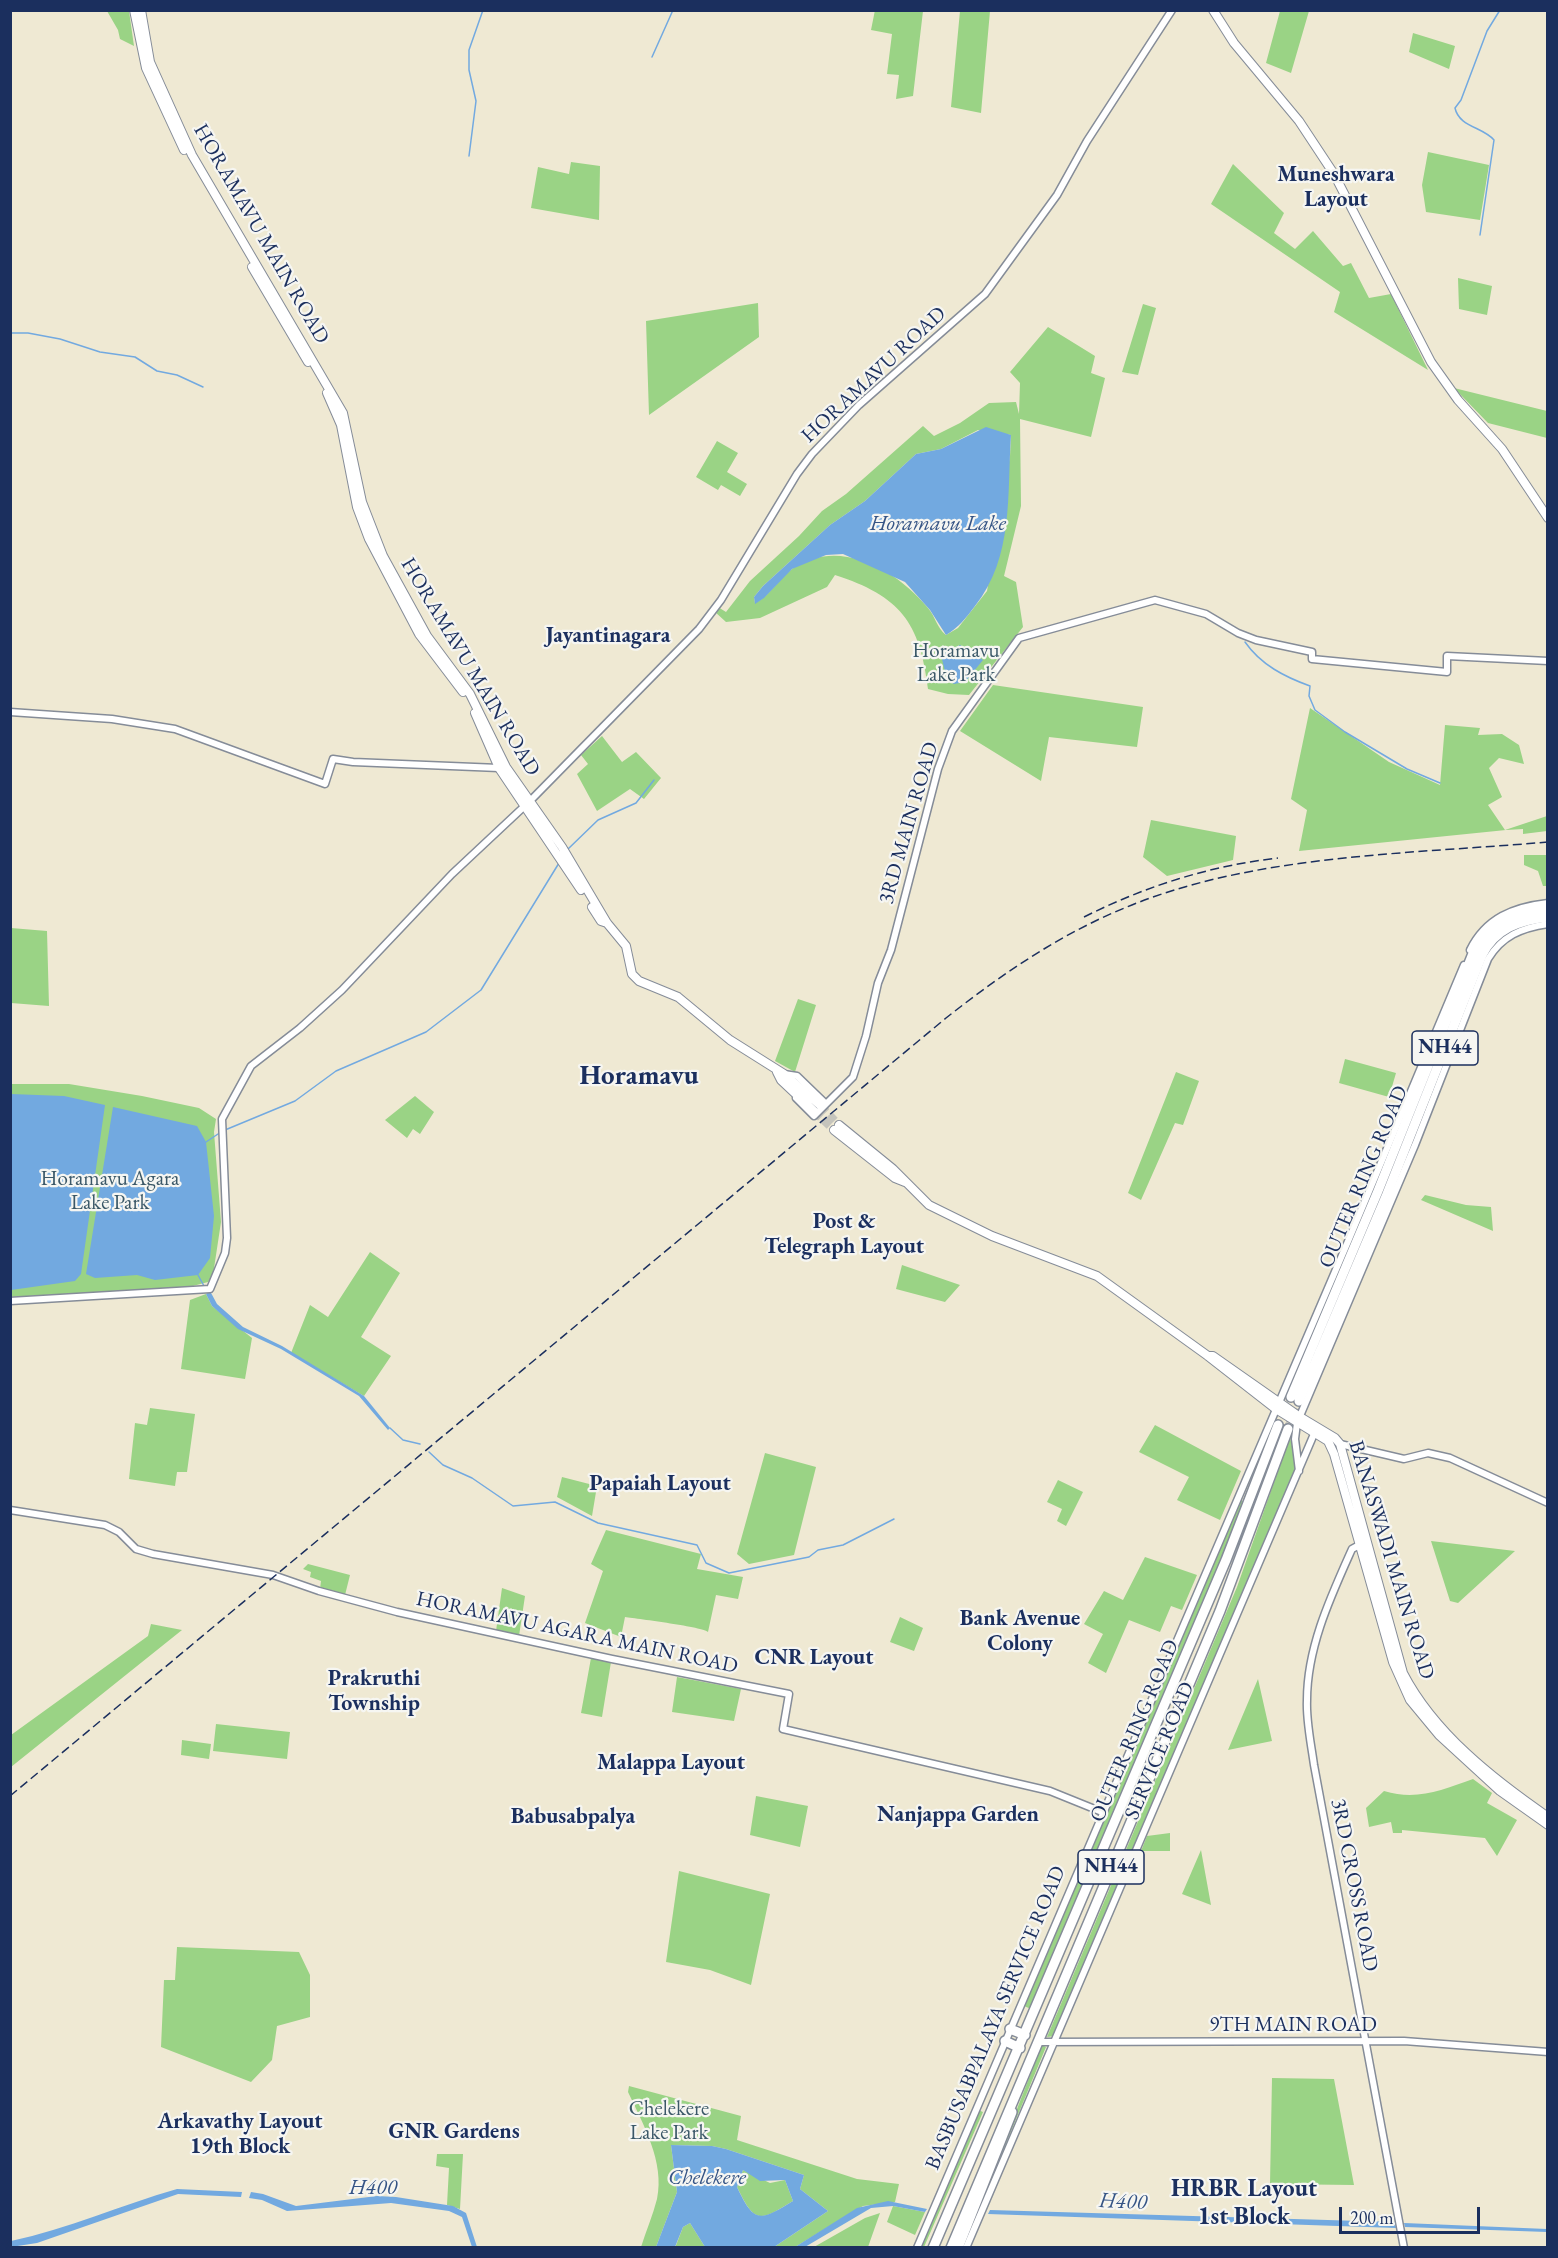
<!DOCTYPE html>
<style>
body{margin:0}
#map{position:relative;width:1558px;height:2258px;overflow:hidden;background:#efe9d3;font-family:"EB Garamond",serif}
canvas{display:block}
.frame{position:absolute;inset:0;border:12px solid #1b2f5e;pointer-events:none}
.scale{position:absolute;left:1339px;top:2207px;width:141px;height:27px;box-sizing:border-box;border:3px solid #1b2f5e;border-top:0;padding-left:8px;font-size:18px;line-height:21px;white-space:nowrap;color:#1b2f5e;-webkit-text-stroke:4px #f6f6f2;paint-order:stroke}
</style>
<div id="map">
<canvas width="1558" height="2258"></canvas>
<div class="frame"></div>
<div class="scale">200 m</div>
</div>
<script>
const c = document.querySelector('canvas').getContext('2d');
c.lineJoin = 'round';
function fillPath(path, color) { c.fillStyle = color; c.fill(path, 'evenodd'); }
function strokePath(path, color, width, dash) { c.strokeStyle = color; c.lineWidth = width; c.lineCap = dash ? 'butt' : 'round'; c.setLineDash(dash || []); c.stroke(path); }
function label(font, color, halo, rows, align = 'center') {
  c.font = font + ' "EB Garamond",serif'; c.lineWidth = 4.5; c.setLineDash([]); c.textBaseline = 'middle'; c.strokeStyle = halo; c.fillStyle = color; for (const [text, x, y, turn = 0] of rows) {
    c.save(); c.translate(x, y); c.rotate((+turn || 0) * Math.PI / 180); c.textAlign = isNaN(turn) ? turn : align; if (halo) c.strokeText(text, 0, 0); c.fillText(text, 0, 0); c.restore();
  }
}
fillPath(new Path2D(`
 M875,10L923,11L913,96L896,99L899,75L887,74L892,34L871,30Z
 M107,11H129L134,46L120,39L118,30Z
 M960,11H990L981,113L951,107Z
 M1280,11H1309L1291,73L1266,63Z
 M1413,33L1455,46L1449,69L1409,52Z
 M1428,152L1489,165L1480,220L1426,212L1422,185Z
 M571,162L600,166L599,220L531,208L538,167L569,174Z
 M1233,164L1284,213L1274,233L1295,249L1313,231L1343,266L1351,263L1369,298L1391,294L1428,370L1334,312L1340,292L1211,204Z
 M1458,278L1492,286L1487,315L1459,309Z
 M758,303L759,337L649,415L646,321Z
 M1143,304L1156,308L1138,375L1122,372Z
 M1048,327L1095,356L1091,373L1105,378L1091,437L1020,419L1021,506L1004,576L1016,582L1023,627L969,695L948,694L928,689C920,622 900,596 835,575L827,587L760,618L726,622L714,611L718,607L726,612L750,581L799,536L822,511L846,494L923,426L934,436L960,423L989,403L1016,402L1019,414L1020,383L1010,372ZM978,430L1011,435L1010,456L987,591L958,628L946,635C937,628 935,616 928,608C897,570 839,536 792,569C778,579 770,596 755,603L754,597L763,586L830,525L865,501L916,454L941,449Z
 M1454,388L1547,411V438L1488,423Z
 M717,441L738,453L727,472L747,484L740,496L721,485L718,490L696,477Z
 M993,685L1143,707L1137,747L1049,737L1041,781L960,731Z
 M1310,708L1389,762L1440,785L1445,725L1480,728L1478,735L1502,734L1519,745L1524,764L1499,758L1489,768L1502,797L1488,805L1505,830L1547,816V831L1523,834V829L1506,830L1299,851L1307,810L1291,799Z
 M602,736L622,762L636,752L661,778L644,799L630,789L597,811L577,774L588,764L581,755Z
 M1151,820L1236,836L1233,860L1167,876L1143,857Z
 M1524,855H1547V886H1543L1538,871L1524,865Z
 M11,928L47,931L49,1006L11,1003Z
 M798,999L816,1005L795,1072L775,1061Z
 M1345,1059L1396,1073L1389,1097L1339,1083Z
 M1176,1072L1199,1081L1183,1125L1175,1123L1141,1200L1128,1193Z
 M11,1084H69L142,1096L199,1108L216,1119L214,1132L221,1222L213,1275L208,1282L189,1287L11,1297Z
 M415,1096L434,1112L420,1134L413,1129L407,1138L385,1120Z
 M1425,1195L1466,1205L1491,1207L1493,1231L1421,1200Z
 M370,1252L400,1273L361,1337L391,1356L364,1396L291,1353L310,1305L328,1317Z
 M902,1265L960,1285L945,1302L896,1289Z
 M206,1294L212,1306L252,1338L245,1379L181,1369L190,1300Z
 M150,1408L195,1414L187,1472H177L175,1486L129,1479L135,1423L147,1425Z
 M1155,1425L1241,1471L1220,1520L1177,1500L1189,1477L1139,1452Z
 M1290,1437L1297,1469L1055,2036L1047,2037L1237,1587Z
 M765,1453L816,1467L794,1555L749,1564L737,1554Z
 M562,1477L597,1486L592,1516L557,1497Z
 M1058,1480L1083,1492L1066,1526L1057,1521L1062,1509L1047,1502Z
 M1242,1495V1508L1225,1551L1031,2009L1024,2006Z
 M606,1530L701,1554L697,1569L743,1577L738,1599L716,1595L708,1632C704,1627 639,1619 625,1617L621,1637L585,1623L603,1571L591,1564Z
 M1431,1541L1515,1551L1458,1603L1450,1601Z
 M1145,1557L1197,1575L1182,1610L1171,1606L1160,1632L1129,1620L1106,1673L1088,1663L1103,1634L1084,1624L1104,1591L1123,1600Z
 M308,1564L350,1575L345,1595L320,1589L321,1581L310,1577L311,1572L303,1569Z
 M502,1588L525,1596L519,1636L496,1631Z
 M900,1617L923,1628L914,1651L890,1642Z
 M151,1624L182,1630L11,1767V1735L148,1636Z
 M591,1658L611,1662L602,1717L581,1713Z
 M677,1677L741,1689L734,1721L672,1712Z
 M1258,1679L1272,1741L1228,1750Z
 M216,1724L290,1732L287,1759L213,1751Z
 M182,1740L211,1744L209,1759L181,1755Z
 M1473,1779L1492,1793L1487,1803L1517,1820L1497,1856L1485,1838L1402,1830V1833H1393L1391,1822L1369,1827L1366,1808L1384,1791C1417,1801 1442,1790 1473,1779Z
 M756,1796L808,1806L800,1847L750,1835Z
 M1170,1833V1851H1141L1147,1836Z
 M1201,1850L1211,1905L1182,1894Z
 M679,1871L770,1894L751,1985L710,1970L666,1962Z
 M177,1947L299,1952L310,1975V2017L277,2026L272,2060L251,2082L161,2047L164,1980H175Z
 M1042,2045L1046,2047L963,2247Z
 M1272,2078L1334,2079L1354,2185L1270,2184Z
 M629,2086L741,2116L737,2140L857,2179L899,2184L895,2202L863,2206L795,2247H774L828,2211L800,2189L804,2175L726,2149L712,2146L671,2145L677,2192L656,2247H641C646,2231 653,2215 657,2199C665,2162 643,2124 628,2092Z
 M978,2110L983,2112L924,2247L919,2248Z
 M437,2154H463L460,2209L447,2205L449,2168L436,2166Z
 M743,2170L770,2183L785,2180L793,2201C759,2222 755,2224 737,2187Z
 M893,2206L925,2212L915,2235L887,2222Z
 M880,2213L868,2247H814L865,2218Z
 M690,2223L705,2247L675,2248L683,2227Z`), '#9ad385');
fillPath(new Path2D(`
 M986,427L1011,435C1007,494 1014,557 975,606C966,618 959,627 946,635L930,610L905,582L843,554L826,555L792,569L764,598L755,604L754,597L763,586L830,525L865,501L916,454L941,449Z
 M960,645L983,660L965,682L954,684L947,680L941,655Z
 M11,1094L64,1096L105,1105L81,1274L75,1281L11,1290Z
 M113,1107L197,1126L206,1142L214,1216L210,1258L198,1275L155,1280L137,1275L95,1278L86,1274Z
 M210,1291L217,1304L243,1327L282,1346L364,1396L390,1428L388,1430L359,1396L281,1349L238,1329L212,1306L206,1294Z
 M671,2145L712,2146L726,2149L804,2175L800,2189L828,2211L774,2247H705L690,2223L683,2227L675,2247H656L677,2192ZM743,2170L760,2181L785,2180L793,2201C759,2222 754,2223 737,2187Z
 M177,2189L242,2192L241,2197L178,2194L37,2243L11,2247V2241C68,2229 121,2205 177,2189Z
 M251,2192L263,2194L296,2206L377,2196L396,2197L453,2206L466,2213L477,2247H472L462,2217L449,2211L391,2203L287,2211L262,2200L249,2198Z
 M888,2201L927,2209L925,2212L893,2206L871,2208L805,2247H795L857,2208Z
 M990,2210L1395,2222L1396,2228L988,2214Z
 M1404,2223L1547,2229V2232L1405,2227Z`), '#72a9e0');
strokePath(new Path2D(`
 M652,57L673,10
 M469,156L476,101L469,70V50L483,10
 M1480,235L1494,140C1483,127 1459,127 1455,108L1461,100L1487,31L1500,10
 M10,333H28L60,339L100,352L135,357L157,371L177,375L203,387
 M1245,642C1261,665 1285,677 1310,686L1309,696L1315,710L1345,732L1407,769L1440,783
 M568,849L598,820L636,803L654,780
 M225,1130L295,1101L336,1071L426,1032L481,990L559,863
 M206,1142L221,1132
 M198,1275L204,1286
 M390,1428L403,1440L420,1444
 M429,1452L443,1465L472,1478L513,1506L555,1502L598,1523L697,1545L706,1563L729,1573L809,1557L818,1550L843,1545L894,1519`), '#72a9e0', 1.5);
strokePath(new Path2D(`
 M821,1106L839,1125
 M815,1112L834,1130`), '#c5c4bc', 8, [8, 4]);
strokePath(new Path2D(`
 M1288,1429L1299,1401`), '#c5c4bc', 9, [9, 4.5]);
const minor = new Path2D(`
 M10,712L112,719L175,729L325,784L333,759L353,762L499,768
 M1470,950C1486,918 1513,907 1548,903
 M784,1074L797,1076L826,1104
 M796,1098L814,1116L853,1077L866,1036L878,983L891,950L938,769L952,731L1019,638L1155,600L1206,614L1238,633L1256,640L1312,652V659L1447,672V656L1548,661
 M10,1301L210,1289L225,1253L227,1238L222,1119L251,1066L300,1028L342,990L452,874L530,801L699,629L721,600L797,474L812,454L859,405L985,294L1057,195L1087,141L1172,10
 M1340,1444L1404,1459L1428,1453L1450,1458L1548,1503
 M1299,1471L1295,1439L1297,1423L1415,1145L1488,959C1502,936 1521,928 1548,924
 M10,1510L105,1525L119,1532L136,1549L153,1554L273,1575L319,1591L397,1612L612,1659L789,1694L783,1729L1050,1791L1102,1812
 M1363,1543L1352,1549C1331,1596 1307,1647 1307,1700C1306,1721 1311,1743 1314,1765L1404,2248
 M1038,2042L1404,2041L1548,2052
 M917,2248L1349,1239L1464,965
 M966,2248L1314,1434`);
const major = new Path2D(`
 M134,10L146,68L184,150
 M141,10L150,62L192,155L343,413L362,502L383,556L427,636L470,694L506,767L562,847L607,923L626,946L632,974L639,981L678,997L730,1040L784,1074L821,1106
 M1213,10L1234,43L1299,121L1334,174L1431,362L1458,400L1502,449L1548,518
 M252,267L308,362
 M327,393L341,425L357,507L369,539L419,634L463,692
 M475,713L499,768L581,890
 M592,907L601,921L607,923
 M777,1072L781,1080L815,1112
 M839,1125L893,1169L929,1205L992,1236L1097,1276L1208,1356L1276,1409L1328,1441L1334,1454L1393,1662L1410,1700L1439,1735L1500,1791L1548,1825
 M834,1130L895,1178L905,1182
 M1208,1356H1213L1300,1417L1335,1438L1340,1444L1403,1673C1434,1733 1493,1779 1548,1817`);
const highway = new Path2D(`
 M1291,1397L1378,1191L1474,951C1491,922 1516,913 1548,909
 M1299,1401L1387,1194L1482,955C1495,929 1519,920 1548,917
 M1010,2029L1025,2035
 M1005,2041L1020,2048
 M933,2248L1226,1560L1278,1425
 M951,2248L1220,1611L1288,1429
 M958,2248L1012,2112`);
strokePath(minor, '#858c98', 9);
strokePath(major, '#858c98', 10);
strokePath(highway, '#858c98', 12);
strokePath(minor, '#fff', 6);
strokePath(major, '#fff', 8);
strokePath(highway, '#fff', 9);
strokePath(new Path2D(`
 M1084,917C1146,886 1209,866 1278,858
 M10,1796L946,1018C1002,974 1060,934 1127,907C1254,854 1412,854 1548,842`), '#1b2f5e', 1.5, [9, 4.5]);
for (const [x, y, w] of [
 [1445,1048,66],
 [1111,1867,66]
]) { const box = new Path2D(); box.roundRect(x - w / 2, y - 17, w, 34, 4.5); c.fillStyle = '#f6f6f2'; c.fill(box); strokePath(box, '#1b2f5e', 1.5); }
label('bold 20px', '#1b2f5e', null, [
 ["NH44",1445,1048],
 ["NH44",1111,1867]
]);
label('21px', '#1b2f5e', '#f6f6f2', [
 ["HORAMAVU MAIN ROAD",261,234,60],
 ["HORAMAVU ROAD",874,375,-43],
 ["HORAMAVU MAIN ROAD",470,667,59],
 ["3RD MAIN ROAD",909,823,-74],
 ["OUTER RING ROAD",1364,1177,-67],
 ["BANASWADI MAIN ROAD",1391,1560,73],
 ["HORAMAVU AGARA MAIN ROAD",577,1633,12],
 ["OUTER RING ROAD",1135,1731,-67],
 ["SERVICE ROAD",1160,1751,-67],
 ["3RD CROSS ROAD",1354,1885,79],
 ["BASBUSABPALAYA SERVICE ROAD",996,2018,-67],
 ["9TH MAIN ROAD",1293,2025]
]);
label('21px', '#3b5868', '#f6f6f2', [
 ["Horamavu",956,651],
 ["Lake Park",956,675],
 ["Horamavu Agara",110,1179],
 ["Lake Park",110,1203],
 ["Chelekere",669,2109],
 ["Lake Park",669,2133]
]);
label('bold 22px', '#1b2f5e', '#f6f6f2', [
 ["Muneshwara",1336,175],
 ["Layout",1336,200],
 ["Jayantinagara",608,636],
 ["Post &",844,1222],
 ["Telegraph Layout",844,1247],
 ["Papaiah Layout",660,1484],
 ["Bank Avenue",1020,1619],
 ["Colony",1020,1644],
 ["CNR Layout",814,1658],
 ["Prakruthi",374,1679],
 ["Township",374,1704],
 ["Malappa Layout",671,1763],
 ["Nanjappa Garden",958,1815],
 ["Babusabpalya",573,1817],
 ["Arkavathy Layout",240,2122],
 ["19th Block",240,2147],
 ["GNR Gardens",454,2132]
]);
label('italic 22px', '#355485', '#f6f6f2', [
 ["Horamavu Lake",938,524],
 ["Chelekere",707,2178],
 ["H400",373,2188],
 ["H400",1123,2202,2]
]);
label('bold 24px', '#1b2f5e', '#f6f6f2', [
 ["HRBR Layout",1244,2189],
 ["1st Block",1244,2217]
]);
label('bold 27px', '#1b2f5e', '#f6f6f2', [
 ["Horamavu",639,1077]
]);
</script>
